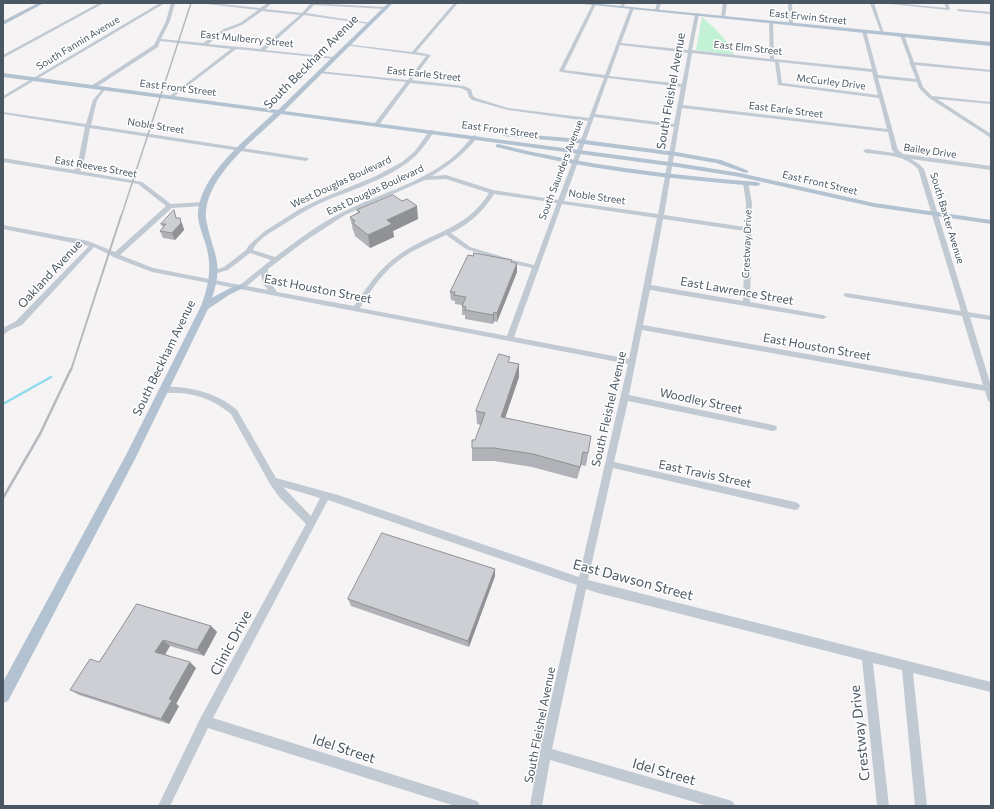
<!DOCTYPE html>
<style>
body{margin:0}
#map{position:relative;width:994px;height:809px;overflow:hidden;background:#f5f3f3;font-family:Commissioner,sans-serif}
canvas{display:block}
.frame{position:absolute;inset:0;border:4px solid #4a5661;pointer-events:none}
</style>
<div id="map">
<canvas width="994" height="809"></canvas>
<div class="frame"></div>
</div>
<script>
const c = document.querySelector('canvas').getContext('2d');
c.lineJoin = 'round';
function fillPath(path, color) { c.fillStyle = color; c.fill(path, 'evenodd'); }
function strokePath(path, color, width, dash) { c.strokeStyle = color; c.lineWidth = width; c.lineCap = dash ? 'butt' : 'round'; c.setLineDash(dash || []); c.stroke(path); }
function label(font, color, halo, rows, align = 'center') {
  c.font = font + ' Commissioner,sans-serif'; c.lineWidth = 3; c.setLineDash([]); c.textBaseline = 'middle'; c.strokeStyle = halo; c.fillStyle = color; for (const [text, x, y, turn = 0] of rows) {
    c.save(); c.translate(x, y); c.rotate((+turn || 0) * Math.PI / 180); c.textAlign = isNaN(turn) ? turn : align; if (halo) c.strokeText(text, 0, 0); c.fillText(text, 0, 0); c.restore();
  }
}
fillPath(new Path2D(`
 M702,17C714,28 728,39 734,55L696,50Z`), '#c3f1d5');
strokePath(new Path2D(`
 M3,404L51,377`), '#90daee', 2.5);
fillPath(new Path2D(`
 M99,3H104L3,58V55Z
 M160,3H165L3,99V96Z
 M171,3H175L170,21L161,39L203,43L224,29L240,23L258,10L198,3H211L260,8L268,3H272L265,9L302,13L311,3L385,7L387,8L385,9L314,5L306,13L371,23L369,24L304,15L265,50L333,57H335V59L236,49L172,98L170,97V96L231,49L160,41L158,47L95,88H91V86L154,45L166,21ZM262,11L300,15L260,49L208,44L226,31L242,25Z
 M454,3H458L416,52L431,55L412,80L464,86L471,89L473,96L476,98L508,108L589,118L604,78L561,72L559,71L593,3L596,4L564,70L605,75L630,8L632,7L634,8L621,43L688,50L695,14L697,13L699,14L692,50L770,59L769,22L771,21L773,22L774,59L872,69L862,31L864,30L866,31L878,75L916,79L910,64L909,63L910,62L900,35L902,34L904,35L914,62L991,70V72L915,65L923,87L932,96L991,102V104L937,99L991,134V138L929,98L919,88L917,82L878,78L898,150L903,154L991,166V170L911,159L920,165L924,169L968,312L991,316V320L970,317L991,386V402L988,401L985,391L642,330L629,395L773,425L776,426L777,428L776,430L773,431L628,401L614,462L795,502L798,503L800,506L798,509L795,510L613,468L588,580L991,682V692L913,673L927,806H915L902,670L873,663L889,806H877L862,660L598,593L586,589L552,749L729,800L733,802L735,806H708L550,760L542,806H530L539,753L577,585L328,500L213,718L474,800L478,802L480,806H455L208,728L170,806H158L201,717L306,524L280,498L270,484L231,414C216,402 201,395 181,393C175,393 164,394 160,389L161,387C166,386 172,387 177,387C200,389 219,395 237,410L276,478L338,495L579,577L628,364L152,272L113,257L112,256L94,247L22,325L10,330L3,335V328L16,321L89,246L3,229V225L88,241L115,252L166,206L138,184L3,162V158L74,170L77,167L85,127L3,114V112L86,124L93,100L104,87L106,88L97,100L91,125L308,158L309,159L306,161L90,128L83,167L80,171L142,182L171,204L203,202L206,204L203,206L172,208L120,255L153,268L240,285L271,260L250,253L228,270L214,274L211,272L212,271L224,267L246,250L249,245L265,231L298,210L318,200L376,176L402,162L415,151L430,130L435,131C426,143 419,155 407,163C383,181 350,190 323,202C307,209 292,219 278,228C269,233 256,241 253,250L275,257C296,241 319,224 343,212C377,195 414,185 445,163C456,156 464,146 473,136L475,135L478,137C465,153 450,165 432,176L446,175L493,190L558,200L588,121L508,110L472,100L469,97L467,91L461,88L410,83L379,125L377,126L374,124L406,82L319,73L317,72L319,71L408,80L426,56L344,45L346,44L412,52ZM620,45L688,53L682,84L609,76ZM692,53L775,62L778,85L879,98L887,129L683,105ZM779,62L872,72L878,95L782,83ZM608,78L681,87L674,124L595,114ZM682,108L888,132L892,150L895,153L866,149L863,151L866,153C884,155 906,155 918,169L961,311L846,293L843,295L846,297L962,316L983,385L643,325L650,290L823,319L827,317L823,315L750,302L752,203L748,182L743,183L746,203L745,227L664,215ZM594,117L674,127L658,214L564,201ZM446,179L489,193C467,229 432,232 400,254C380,267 367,287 354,306L277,292C271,281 267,286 268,269L305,241L345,215L425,180ZM494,194L557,203L534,265L513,260L470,247L451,233C469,224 483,212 494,194ZM562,204L657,218L629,359L514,337ZM663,219L745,231L743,301L651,285ZM446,235L466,249L510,263L532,268L507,336L360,308C372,288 385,269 405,256C417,248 432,242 446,235ZM261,274L263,284L268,290L247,286ZM283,487L320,498L311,516Z
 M622,3H626L622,8L620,7Z
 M657,3H661L659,10L657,11L655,10Z
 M723,3H727L725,17L723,18L721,17Z
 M788,3H792L793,24L791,25L789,24Z
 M870,3H874L884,34L881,33Z
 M880,3H895L946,8L944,3H948L950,9L948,10Z
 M957,9L991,12V14L958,11Z`), '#c1cad2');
fillPath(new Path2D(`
 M38,3H44L3,25V21Z
 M388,3H393L284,111L677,163L740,173L874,203L991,220V224L874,207L740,177L677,167L281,114C254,140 198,182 207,224C214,256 224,263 212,298C222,292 231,287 241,284L245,287L229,295L208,309L134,461L8,701L3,703V682L126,455L201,306C208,288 212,269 207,249C205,241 201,232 199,223C191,181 247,139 274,113L3,77V73L278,110Z
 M573,3H590L991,42V46Z
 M505,133L569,138L676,152L721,160L749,171L746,173L716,163L676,156L569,142L503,136L502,135Z
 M498,144C583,165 670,175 757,182L761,184L757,186C669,179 582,169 496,147V145Z`), '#b3c2d1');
strokePath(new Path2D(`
 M121,217L191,3`), '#b5b8bd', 1.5);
strokePath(new Path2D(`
 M71,370L121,216`), '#b5b8bd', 2);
strokePath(new Path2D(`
 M3,498L40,434L71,369`), '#b5b8bd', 2.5);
fillPath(new Path2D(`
 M357,210L418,219L393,231L394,237L370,248L355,236L354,232L353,230L350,217L358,213Z
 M177,218L183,225L184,230L175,240L163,238L160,231L163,227L161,224Z
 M473,256L512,260V262L517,272L497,322L494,321L493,324L465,319V315H462V305L455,304V301L451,300L450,292Z
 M510,362L519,364V377L505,418L591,436L586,466L581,465L577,479L532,467L494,461H472V448L475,440L481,425L477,424L476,411Z
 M495,569V576L469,647L351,606L348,599Z
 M137,604L211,626L217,632L204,656L170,646L165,654L196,668L176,704L179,706L169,724L79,695L70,690L99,662Z`), '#b0b2b7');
fillPath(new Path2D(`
 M417,206L418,219L393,231L394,237L370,248L368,235L387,220Z
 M180,218L184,230L175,240L172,233Z
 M517,263V272L497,322V313Z
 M494,312V321L493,324V315Z
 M519,364V377L501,430V417Z
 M583,452L581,465L577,479L580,467Z
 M495,569V576L469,647L468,641Z
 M211,626L217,632L204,656L197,650Z
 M163,640L170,646L163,658L155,652Z
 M190,662L196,668L176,704L179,706L169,724L161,719L169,699Z`), '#909195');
const building = new Path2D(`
 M393,195L402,201L407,199L417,206L387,220L392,224L368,235L353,223L355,221L350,217L360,212L357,210Z
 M174,210L176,218H180L181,223L172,233L160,231L166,224H161Z
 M474,253L512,260L511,262L517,263L497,313L494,312L493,315L465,310L466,307L462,306L466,297L454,295L455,292H450L468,255L473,256Z
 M499,354L510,357L508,362L519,364L501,417L591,436L588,453L583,452L580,467L533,454L494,448H472V440H475L485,413L476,411Z
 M382,533L495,569L468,641L348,599Z
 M137,604L211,626L197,650L163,640L155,652L190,662L169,699L172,700L161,719L70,690L90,659L99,662Z`);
fillPath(building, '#cdcfd5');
strokePath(building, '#909195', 1);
label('10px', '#4a5661', '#fff', [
 ["East Erwin Street",808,17,6],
 ["East Mulberry Street",247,39,6],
 ["South Fannin Avenue",78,43,-31],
 ["East Elm Street",748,48,6],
 ["East Earle Street",424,74,6],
 ["McCurley Drive",831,82,7],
 ["East Front Street",178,88,7],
 ["East Earle Street",786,110,7],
 ["Noble Street",156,126,9],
 ["East Front Street",500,130,8],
 ["Bailey Drive",930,151,8],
 ["East Reeves Street",96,167,10],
 ["South Saunders Avenue",561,170,-69],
 ["West Douglas Boulevard",341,182,-25],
 ["East Front Street",820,183,13],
 ["East Douglas Boulevard",375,190,-25],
 ["Noble Street",597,197,8],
 ["South Baxter Avenue",947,218,73],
 ["Crestway Drive",747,244,-88]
]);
label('12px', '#4a5661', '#fff', [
 ["South Beckham Avenue",311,62,-45],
 ["South Fleishel Avenue",671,91,-80],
 ["Oakland Avenue",50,274,-47],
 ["East Houston Street",318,289,11],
 ["East Lawrence Street",737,291,10],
 ["East Houston Street",817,347,10],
 ["South Beckham Avenue",164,358,-64],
 ["Woodley Street",701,401,12],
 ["South Fleishel Avenue",609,409,-77],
 ["East Travis Street",705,474,12],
 ["South Fleishel Avenue",540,725,-79]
]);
label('14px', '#4a5661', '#fff', [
 ["East Dawson Street",633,580,15],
 ["Clinic Drive",231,643,-62],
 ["Crestway Drive",860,733,-96],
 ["Idel Street",344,749,18],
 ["Idel Street",664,772,16]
]);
</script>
